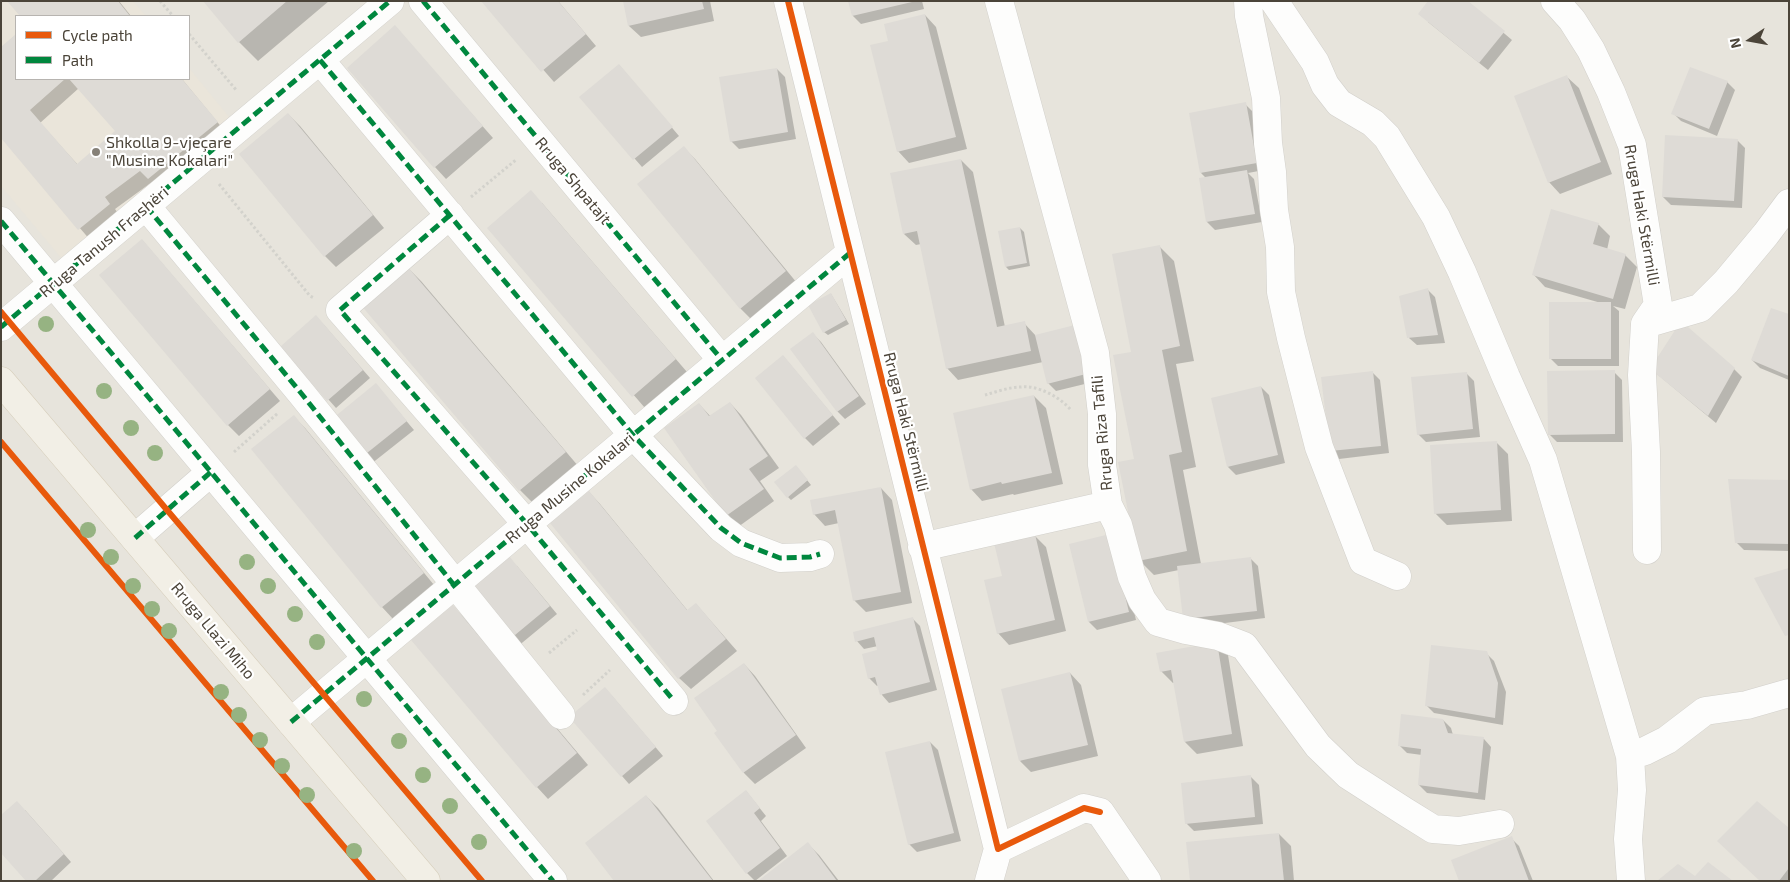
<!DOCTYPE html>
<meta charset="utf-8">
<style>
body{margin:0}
#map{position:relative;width:1790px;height:882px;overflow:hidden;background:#f4f2ee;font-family:"Exo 2",sans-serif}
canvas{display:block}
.frame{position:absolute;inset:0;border:2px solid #4b4439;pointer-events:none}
.legend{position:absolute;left:15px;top:15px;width:175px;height:65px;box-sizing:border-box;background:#fff;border:1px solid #b7b4b0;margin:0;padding:6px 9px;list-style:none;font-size:15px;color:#4b4439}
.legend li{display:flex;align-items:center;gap:10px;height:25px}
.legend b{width:25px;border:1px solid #b7b4b0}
.north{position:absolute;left:1725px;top:15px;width:50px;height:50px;-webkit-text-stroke:4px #fff;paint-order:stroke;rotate:258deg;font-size:14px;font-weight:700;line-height:20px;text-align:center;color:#4b4439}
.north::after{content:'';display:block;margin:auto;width:18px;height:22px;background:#4b4439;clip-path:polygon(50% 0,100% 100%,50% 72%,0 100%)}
</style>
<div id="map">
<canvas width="1790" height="882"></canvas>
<div class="frame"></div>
<ul class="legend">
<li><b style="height:6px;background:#e8590c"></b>Cycle path</li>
<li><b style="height:6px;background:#00873e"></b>Path</li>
</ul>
<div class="north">N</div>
</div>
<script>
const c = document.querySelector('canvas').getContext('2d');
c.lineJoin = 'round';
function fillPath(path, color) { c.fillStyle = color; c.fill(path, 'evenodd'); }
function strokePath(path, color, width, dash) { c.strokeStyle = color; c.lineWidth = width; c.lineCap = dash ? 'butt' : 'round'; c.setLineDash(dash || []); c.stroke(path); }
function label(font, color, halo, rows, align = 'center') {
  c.font = font + ' "Exo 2",sans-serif'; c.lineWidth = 4.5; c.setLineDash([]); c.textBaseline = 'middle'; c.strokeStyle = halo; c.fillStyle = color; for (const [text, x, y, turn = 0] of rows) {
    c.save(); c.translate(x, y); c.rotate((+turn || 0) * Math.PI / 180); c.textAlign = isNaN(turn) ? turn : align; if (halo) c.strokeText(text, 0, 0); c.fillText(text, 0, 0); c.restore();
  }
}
fillPath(new Path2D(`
 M1,1H1789V881H1ZM16,16H189V79H16Z`), '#e7e4dc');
fillPath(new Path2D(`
 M1,1H133L146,16H16V79H189V68L230,118L62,259L1,186Z`), '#eae5da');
fillPath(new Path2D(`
 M9,1H119L131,16H22Z
 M204,1H329L258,61L239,42Z
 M483,1H558L596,46L554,82Z
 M624,1H710L714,21L641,37L629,26Z
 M850,1H922L924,9L861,24L853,16Z
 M1466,1L1512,40L1488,70L1428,22Z
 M925,15L936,27L967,149L909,163L898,151Z
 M395,27L493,138L446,179L435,167Z
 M16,35V79H182L228,135L160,190L152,182L115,209L120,216L91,241L1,136V48ZM79,88L117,131L78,165L40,123Z
 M619,65L679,136L642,167L581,97Z
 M777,69L785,77L796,139L739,149L731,141Z
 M1567,77L1579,88L1612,174L1560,194L1549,182Z
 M1727,82L1735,90L1717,136L1681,121L1673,113Z
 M1245,104L1253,112L1264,170L1248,173L1254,179L1262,222L1215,230L1207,222L1200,179L1206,178L1201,173Z
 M288,114L300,126L384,228L336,267L325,256Z
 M1737,140L1745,148L1742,208L1671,205L1663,197Z
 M684,148L695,159L797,283L752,320L740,308Z
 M961,160L973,172L1005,327L1024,323L1036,336L1093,382L1056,391L1048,383L1043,362L958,380L947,368L921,244L916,245L904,234Z
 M542,203L687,372L645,408L489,228Z
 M1552,211L1599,225L1610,236L1607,250L1625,255L1637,267L1625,309L1613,306L1619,311V366H1558L1550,358L1601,303L1545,287L1534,275Z
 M1020,228L1024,232L1030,266L1009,270L1006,267Z
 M142,240L280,401L239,436L228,425Z
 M1159,246L1174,261L1194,361L1176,364L1196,467L1183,470L1201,564L1250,558L1258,566L1265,618L1193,627L1179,570L1154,575L1139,560L1133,353Z
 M406,266L421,281L579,467L535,505L520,490L362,304Z
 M1428,290L1435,297L1445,343L1417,345L1409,338Z
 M831,294L849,324L828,335L824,332Z
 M1789,315V380L1760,368L1752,360Z
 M324,325L370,378L336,408L282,347Z
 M813,334L821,342L866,404L845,419L837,411Z
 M783,356L840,424L813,446L805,438Z
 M1651,369H1734L1742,377L1716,423Z
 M1372,372L1380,380L1389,453L1339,459L1331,451Z
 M1614,372L1622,380L1623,442H1557L1549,434Z
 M1466,373L1474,381L1480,437L1426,442L1418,434Z
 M376,385L414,430L371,464L363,456Z
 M1261,387L1269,395L1285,463L1236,475L1228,467Z
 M1034,396L1046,408L1063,484L1014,495L1013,494L982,501L971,489Z
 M730,403L741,415L779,468L760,481L774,501L738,527L727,515L699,404L711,417Z
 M293,416L305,428L434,585L393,619L382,607Z
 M1496,442L1508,454L1512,521L1447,525L1435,513Z
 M799,470L811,485L791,500L788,497Z
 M1789,481V551L1744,550L1736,542Z
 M881,488L892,500L912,603L866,612L854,600L839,523L825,526L814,514Z
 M589,492L600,504L688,611L696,604L737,651L691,689L679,678Z
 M1034,535L1046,547L1066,631L1009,645L998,633L1003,577Z
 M1118,543L1136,620L1097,630L1089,622L1070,545Z
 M517,566L557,614L517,647L510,639Z
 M453,607L464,618L588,765L548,799L537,787L413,640Z
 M912,618L920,626L937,690L889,703L882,695L879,685L877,686L869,678L879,651L878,646L864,649L857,641Z
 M1216,644L1228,655L1243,746L1197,754L1185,742L1175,682L1173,683L1161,671Z
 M1486,653L1494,661L1506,692L1503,725L1434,713L1426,705Z
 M744,664L755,676L806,748L755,784L744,773L716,733L719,732Z
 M1070,673L1081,685L1098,756L1031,772L1020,761Z
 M612,696L663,756L629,784L622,776Z
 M1443,720L1451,728L1453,735L1484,739L1491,747L1485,800L1427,793L1419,785L1422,755L1407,753L1399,745Z
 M930,742L938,750L961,841L917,852L909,844Z
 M1251,777L1259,785L1263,824L1194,831L1186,823Z
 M746,791L766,816L761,821L787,856L755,881L747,873Z
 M646,796L658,808L714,881H616Z
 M25,810L71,862L51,881H27Z
 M1789,829V881H1761Z
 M1279,834L1291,846L1294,881H1191Z
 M1511,838L1519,846L1533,881H1460Z
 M808,844L819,855L839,881H760Z`), '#0003');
fillPath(new Path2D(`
 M7,1H118L130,16H20Z
 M203,1H287L238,43Z
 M481,1H558L586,34L541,72Z
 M623,1H702L704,9L628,26Z
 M848,1H912V2L852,16Z
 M1428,1H1468L1505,31L1479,63L1418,14Z
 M925,14L956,137L897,152L870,45L888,41L884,24Z
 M395,25L483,126L434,168L347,68Z
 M16,34V79H65L30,110L77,164L115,131L69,79H182L218,122L148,179L140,171L105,197L110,204L78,230L1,138V47Z
 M619,64L673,127L633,160L579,97Z
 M1690,67L1728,81L1709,129L1671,114Z
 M777,68L788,132L730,142L719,77Z
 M1567,75L1601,162L1548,183L1514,96Z
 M1246,102L1257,163L1200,173L1189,113Z
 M288,113L373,215L324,257L239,154Z
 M1665,135L1738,139L1734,201L1662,197Z
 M684,146L786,271L740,309L637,184Z
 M961,159L997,327L1025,321L1031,351L946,369L917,231L903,234L890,173Z
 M1247,170L1255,214L1206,222L1199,178Z
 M531,190L676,359L632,397L487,228Z
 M1551,209L1599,223L1593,244L1626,254L1613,299L1532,275Z
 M1020,227L1027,263L1005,267L998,231Z
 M142,239L270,389L227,426L99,275Z
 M1160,245L1180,346L1162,350L1182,452L1169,455L1187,551L1138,561L1118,462L1134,459L1113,355L1131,352L1112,254Z
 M406,265L566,452L519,491L360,304Z
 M1428,288L1438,335L1407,338L1399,296Z
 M831,293L846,320L823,333L808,305Z
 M1549,302H1611V359H1549Z
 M1771,308L1789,314V376L1751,360Z
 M316,315L363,370L327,401L280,347Z
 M1681,321L1735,368L1708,416L1650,369Z
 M1075,325L1086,374L1047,384L1035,335Z
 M813,332L859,396L837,412L790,349Z
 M783,355L833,415L804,439L755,378Z
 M1615,370V434L1548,435L1547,371Z
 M1373,371L1381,446L1330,451L1321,377Z
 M1467,372L1473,429L1417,435L1411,377Z
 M376,383L407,421L362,457L332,419Z
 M1261,386L1278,455L1227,467L1211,398Z
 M1034,395L1052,473L1002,484L1001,482L970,490L953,413Z
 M730,402L768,456L749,469L764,489L726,516L664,428L699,403L709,416Z
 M294,415L424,573L381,608L251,449Z
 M1497,441L1501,510L1434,514L1430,445Z
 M796,465L808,480L787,498L774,482Z
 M1728,479L1789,480V544L1735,543Z
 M881,487L901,592L853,601L835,510L813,515L810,500Z
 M589,491L687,610L696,603L726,639L678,679L550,523Z
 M1035,534L1055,620L997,634L984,580L1002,576L994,543Z
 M1110,534L1129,612L1088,622L1069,544Z
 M509,556L550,606L509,640L468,590Z
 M1251,557L1257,611L1183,619L1177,566Z
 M1789,568V635L1785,636L1754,578Z
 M453,605L577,753L536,788L411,640Z
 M913,617L930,682L880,695L875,677L868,679L862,654L877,650L874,637L855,642L853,632Z
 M1217,642L1232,734L1184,742L1171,670L1160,672L1156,653Z
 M1431,645L1487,651L1498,683L1495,718L1425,706Z
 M744,663L796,735L743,773L714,733L717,731L694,698Z
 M1070,672L1088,745L1019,761L1001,689Z
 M605,687L656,747L621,777L569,717Z
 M1401,714L1443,719L1448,733L1484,737L1478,793L1418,785L1421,749L1398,746Z
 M930,741L954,833L908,845L885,752Z
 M1251,775L1255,817L1185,824L1181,783Z
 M746,790L760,808L754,813L780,848L746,874L706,821Z
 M646,795L713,881H614L585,843Z
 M17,801L64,854L35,881H26L1,853V815Z
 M1757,801L1789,828V868L1779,881H1760L1717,841Z
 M1279,833L1284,881H1190L1186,842Z
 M1512,836L1529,881H1459L1451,860Z
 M808,842L837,881H758Z
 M1708,862L1733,881H1657L1678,864L1695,876Z`), '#dedbd6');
const minor = new Path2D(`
 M423,1L722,360
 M788,1L998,849L989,881
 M999,1L1095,353L1102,414V465L1108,505L1118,525L1132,577L1142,600L1158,622L1186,630L1218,636L1244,646L1318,746L1348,775L1404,811L1433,829L1459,831L1500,824
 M1248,1L1249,16L1266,98L1268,143L1272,172L1274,210L1280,247L1281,292L1291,338L1319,447L1363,561L1397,576
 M1274,1L1315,62L1325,85L1339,103L1373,123L1387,137L1436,217L1462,272L1506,377L1543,460L1630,756L1632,790L1628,839L1631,881
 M1555,1L1572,20L1591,50L1611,92L1632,145L1658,305L1645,324L1642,375L1646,452L1647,550
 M320,60L633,435L721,528L741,543L780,558L810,557L820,554
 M146,206L301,393L561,715
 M450,215L340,310L527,524L674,701
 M1,221L553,881
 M1645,324L1700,308L1726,282L1766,234L1789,203
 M1,327L390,1
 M135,538L211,472
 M922,547L1108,505
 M291,722L850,253
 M1630,756L1645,751L1667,740L1705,711L1747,705L1789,693
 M998,849L1084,808L1100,812L1147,881`);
const major = new Path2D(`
 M1,381L426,881`);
strokePath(minor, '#d2d0cb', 29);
strokePath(major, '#d6cebb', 29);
strokePath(new Path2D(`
 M160,1L173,16
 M189,34L237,91
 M219,184L310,296L314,298
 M471,197L517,159
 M985,395C996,392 1009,387 1021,387C1038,385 1060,397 1071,410
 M234,452L278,413
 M549,653L577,630
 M583,695L610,670`), '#d3d2cc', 3, [2.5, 2.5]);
strokePath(minor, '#fdfdfc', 28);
strokePath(major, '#f2efe6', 28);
strokePath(new Path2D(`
 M423,1L722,360
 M320,60L633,435L721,528L741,543L780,558L810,557L820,554
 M146,206L301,393L454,585
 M450,215L340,310L527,524L674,701
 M1,221L553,881
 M1,327L390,1
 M135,538L211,472
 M291,722L850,253`), '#00873e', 5, [10, 5]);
strokePath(new Path2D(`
 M788,1L998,849L1084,808L1100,812
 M1,312L167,510L482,881
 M1,442L373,881`), '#e8590c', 6);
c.fillStyle = '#96b382';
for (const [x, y] of [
 [46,324],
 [104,391],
 [131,428],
 [155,453],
 [88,530],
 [111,557],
 [247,562],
 [133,586],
 [268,586],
 [152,609],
 [295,614],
 [169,631],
 [317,642],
 [221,692],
 [364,699],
 [239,715],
 [260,740],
 [399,741],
 [282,766],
 [423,775],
 [307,795],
 [450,806],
 [479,842],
 [354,851]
]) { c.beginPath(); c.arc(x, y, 8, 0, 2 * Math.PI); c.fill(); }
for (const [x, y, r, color] of [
 [96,152,5,"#868178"]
]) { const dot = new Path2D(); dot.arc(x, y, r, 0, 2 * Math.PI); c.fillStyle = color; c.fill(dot); strokePath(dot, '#fff', 2); }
label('16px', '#4b4439', '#fff', [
 ["Shkolla 9-vjeçare",106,143],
 ["\"Musine Kokalari\"",106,161]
], 'left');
label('16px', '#4b4439', '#fff', [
 ["Rruga Shpatajt",573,181,50],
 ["Rruga Haki Stërmilli",1642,215,80],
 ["Rruga Tanush Frashëri",104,242,-40],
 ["Rruga Haki Stërmilli",906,422,76],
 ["Rruga Riza Tafili",1102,433,-95],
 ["Rruga Musine Kokalari",570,488,-40],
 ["Rruga Llazi Miho",213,631,50]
]);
</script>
